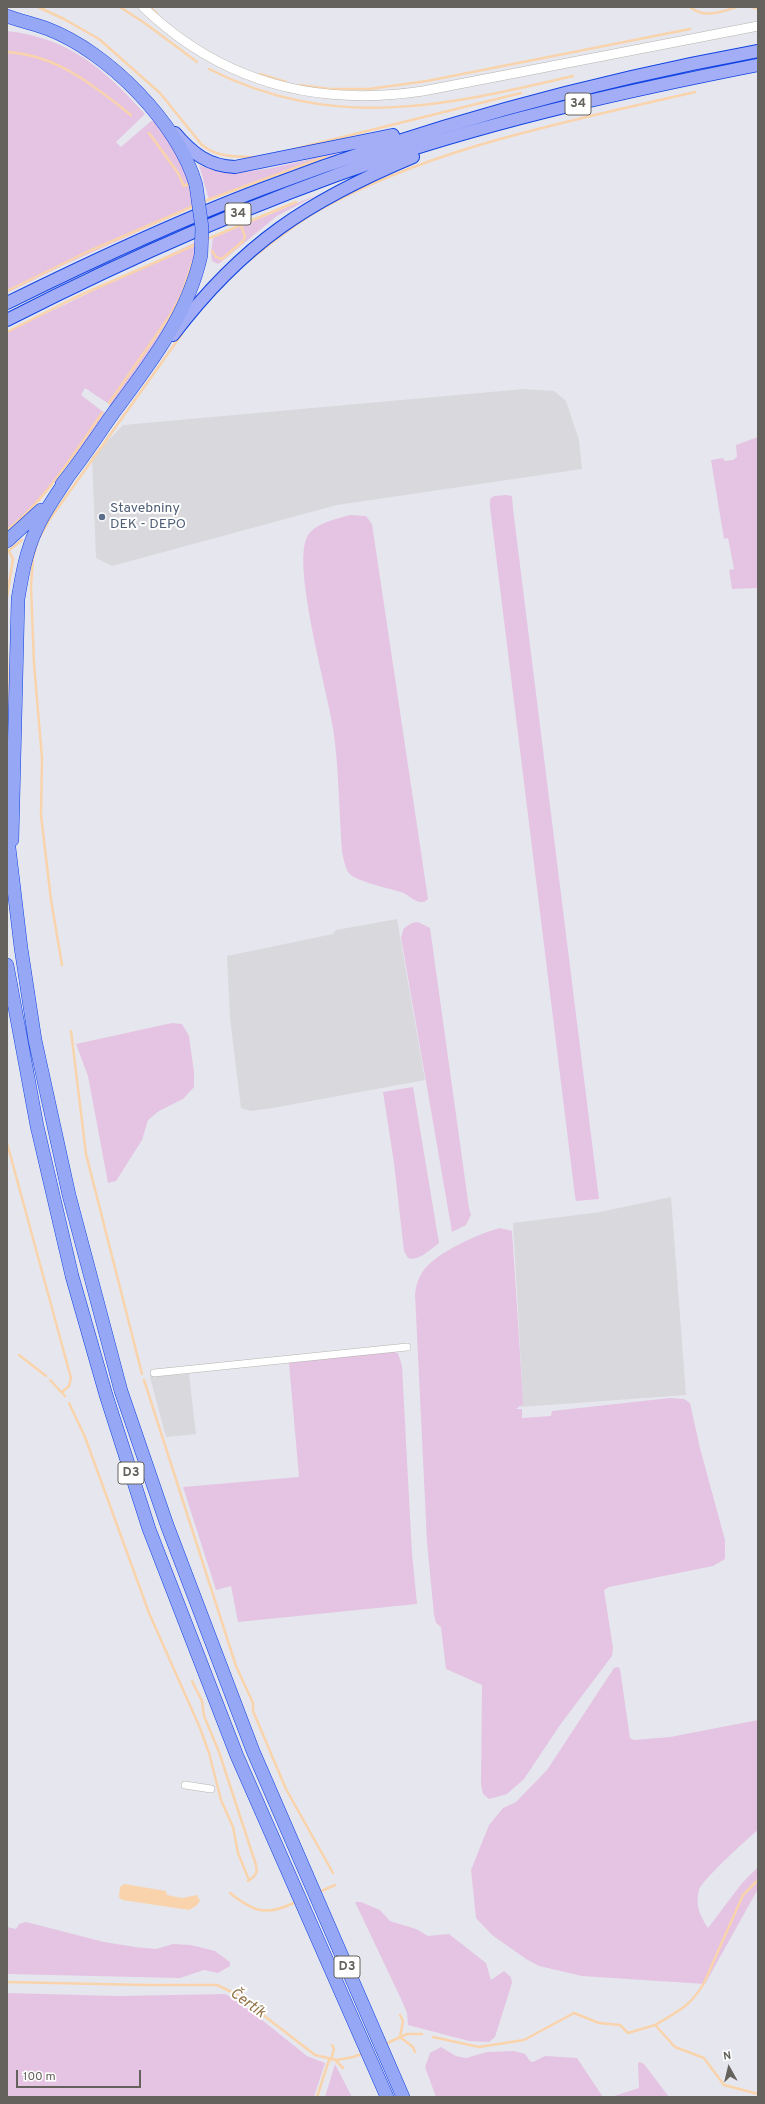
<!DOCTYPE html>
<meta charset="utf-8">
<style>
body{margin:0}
#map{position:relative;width:765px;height:2104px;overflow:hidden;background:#e6e7ee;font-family:Overpass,sans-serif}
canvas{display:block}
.frame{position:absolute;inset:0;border:8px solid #65625d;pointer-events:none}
.north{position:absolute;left:709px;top:2048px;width:40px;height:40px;-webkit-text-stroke:3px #fff;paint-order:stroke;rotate:352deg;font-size:11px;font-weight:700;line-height:16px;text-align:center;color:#65625d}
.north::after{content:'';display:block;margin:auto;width:14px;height:18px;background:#65625d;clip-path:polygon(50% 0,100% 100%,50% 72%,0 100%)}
.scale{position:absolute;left:16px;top:2070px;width:125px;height:18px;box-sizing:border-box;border:2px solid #65625d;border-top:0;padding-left:5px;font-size:12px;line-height:14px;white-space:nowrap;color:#65625d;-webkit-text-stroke:3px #fff;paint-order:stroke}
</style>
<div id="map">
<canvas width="765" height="2104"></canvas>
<div class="frame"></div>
<div class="north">N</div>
<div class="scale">100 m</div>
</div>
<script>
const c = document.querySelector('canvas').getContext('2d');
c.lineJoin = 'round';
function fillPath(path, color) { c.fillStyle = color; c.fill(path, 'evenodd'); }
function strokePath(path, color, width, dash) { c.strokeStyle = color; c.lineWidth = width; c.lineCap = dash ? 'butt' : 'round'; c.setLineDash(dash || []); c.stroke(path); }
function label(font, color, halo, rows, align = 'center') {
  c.font = font + ' Overpass,sans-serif'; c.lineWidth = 4; c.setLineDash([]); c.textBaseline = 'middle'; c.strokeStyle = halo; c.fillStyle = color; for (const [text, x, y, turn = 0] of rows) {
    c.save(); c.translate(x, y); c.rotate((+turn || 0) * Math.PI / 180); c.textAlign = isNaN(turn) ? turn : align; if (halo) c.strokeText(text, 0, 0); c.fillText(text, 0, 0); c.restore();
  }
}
fillPath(new Path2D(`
 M524,389L554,391L566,401L579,440L582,469L337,505L112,566L96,558L92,457L123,425Z
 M397,919L425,1080L273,1108L250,1111L241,1108L230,1018L227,956L333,934L336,930Z
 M671,1197L686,1395L520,1407L523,1400L513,1223L600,1212Z
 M189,1374L196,1434L166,1437L150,1377Z`), '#d8d8dd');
fillPath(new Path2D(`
 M7,31C70,38 104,69 145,114L116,142L121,147L151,121H155L181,158L196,206L66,264L7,293Z
 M340,153L209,200L199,165C242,183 295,160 340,153Z
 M319,194L277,216L221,262L218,264L212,261L211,253L213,238Z
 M196,242C193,304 146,357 112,406L85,388L81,395L106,414L76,455L27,513L7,531V332Z
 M758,437V588L732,589L729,570L734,569L728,538L724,539L711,460L723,458L725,461L733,460L737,457L736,445Z
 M506,495L512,496L513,509L599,1199L576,1201L575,1196L490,507V499L494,496Z
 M350,515L366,516L372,524L428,899C419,908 410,895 401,892C391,889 357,881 351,875C345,870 344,860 342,852C339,811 339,768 333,728C327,689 292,567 307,537C314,523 337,519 350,515Z
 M418,922L430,928L469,1208L471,1215L466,1225L452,1232L401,937L404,928L412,923Z
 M172,1023L182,1024L189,1036L194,1072V1087L183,1099L159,1111L148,1120L142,1140L116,1181L108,1183L88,1076L76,1044Z
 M413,1087L439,1243C431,1249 418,1262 408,1258L404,1251L394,1163L383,1092Z
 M500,1228L512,1231L523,1400V1404L516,1409H522V1418L551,1416L552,1411L670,1398L684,1399L690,1403L700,1448L725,1540V1559L713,1566L609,1587L604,1590L613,1648L612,1656L560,1725L524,1779L507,1794L489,1799L483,1794L481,1785L482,1685L446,1669L441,1627L436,1623L434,1615L427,1542L415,1294C416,1286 418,1278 423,1271C437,1252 478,1234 500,1228Z
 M388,1351L398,1353L402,1366L412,1554L417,1604L238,1622L231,1586L216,1590L183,1487L299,1477L289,1363Z
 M618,1667L620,1669L630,1738L634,1740L670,1737L758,1720V1830C748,1838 701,1881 699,1890C695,1905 700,1916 708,1928L742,1883L758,1867V1889L705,1984L582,1976L539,1966L526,1959L492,1935L476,1918L471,1870L489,1825L503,1808L516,1802L547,1770L614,1668Z
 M355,1902H361L380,1910L390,1921L416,1929L428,1936L449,1934L486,1963L491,1980L504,1971L511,1977L512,1983L495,2037L489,2042L469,2041L408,2025L407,2013L402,2001Z
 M26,1922L104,1942L135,1947L156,1949L173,1944L191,1945L215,1951L230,1962V1966L218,1973L204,1970L180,1978L7,1974V1927L16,1929L19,1924Z
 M7,1993L119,1996L225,1994L237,2000L307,2056L325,2063L314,2097H7Z
 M441,2047L456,2056L466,2058L487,2052L514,2051L525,2054L530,2061L533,2062L545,2056L577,2058L603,2097H436L425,2067L430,2053Z
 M640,2062L644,2064L669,2097H615L614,2096L639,2088L638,2063Z
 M335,2064L352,2097H325Z`), '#e4c4e2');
fillPath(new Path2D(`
 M124,1884L166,1891L167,1895L182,1898L197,1895L200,1901L196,1906L189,1910L122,1900L119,1897L120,1887Z`), '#f9d3ab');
strokePath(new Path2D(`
 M38,7L64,19L99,39L160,93L202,145C218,158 238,157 258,157
 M120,7L146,24L197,62
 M150,7L157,14
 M690,7C705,19 720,12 737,7
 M752,7L758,9
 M7,52C57,55 93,85 131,115
 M209,69C333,132 445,106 573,76
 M260,74L286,82
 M299,85L330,89H369L427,81L690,29
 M149,133L178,173L184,186L189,184
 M294,149L521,93
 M202,202L325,157
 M205,240L296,202
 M212,251L216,257L222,259L243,241L245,237L241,225
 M250,260C271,243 293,226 316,212C428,148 570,121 695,92
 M7,291L87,252L196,205
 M7,332L74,298L197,244
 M109,403L171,314L183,291L192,263
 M7,530C44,503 76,450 102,413
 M7,552L22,540
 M7,597L13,559L9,551
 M7,651L8,724
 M62,965L51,900L41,815L42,758L34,664L31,586L33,558L38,540L50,519L182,334
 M71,1031L86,1154L142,1374
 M7,1143L71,1378L69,1386L62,1392
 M19,1355L46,1376
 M50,1380L65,1396
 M144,1380L236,1666L253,1703V1711L286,1789L333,1873
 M69,1403L85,1437L149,1613L200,1728L209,1753L221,1800L233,1827L238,1853L249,1880
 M192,1681L202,1701L204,1716L219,1752L256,1865C258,1874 255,1876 248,1881
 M319,1892L335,1885
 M230,1893C255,1913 267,1916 296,1902
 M7,1982L145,1985H217L236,1994L315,2055L337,2060L353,2057L364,2053
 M400,2015L403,2021L400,2037L413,2047L415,2052
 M655,2025C677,2012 691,2006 704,1983L743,1895L758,1880
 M433,2037L479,2047L524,2040L574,2013L599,2023L620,2025L628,2033L655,2025L675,2047L704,2058L724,2085L758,2094
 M385,2044L407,2034H422
 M331,2060L334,2049L332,2045
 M335,2060L343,2068
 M317,2097L329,2060`), '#f9d3ab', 2.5);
const minor = new Path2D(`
 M154,1373L407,1347
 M185,1785L211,1789`);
const tertiary = new Path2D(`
 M143,7C222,83 317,107 423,91L758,26`);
const trunk = new Path2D(`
 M175,133C192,153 208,166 235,167L393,135
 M7,303C90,262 175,222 262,189C422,128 589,82 758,51
 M7,320C128,258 253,203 382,159C505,118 631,90 758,65
 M173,335C243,243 308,201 413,157`);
const motorway = new Path2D(`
 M7,16C20,21 35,24 48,29C108,52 178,123 196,185
 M62,484C81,461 97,436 114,412C150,364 188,315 201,255
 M7,541L41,510
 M7,831L21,948L35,1040L69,1195L121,1391L167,1525L253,1751L403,2097
 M12,840L18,599C22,575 26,551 37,528C45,510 57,494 68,477
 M7,965L37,1126L72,1276L106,1395L149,1529L237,1756L387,2097`);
strokePath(minor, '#b4b3ae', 8);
strokePath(tertiary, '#b4b3ae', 10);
strokePath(trunk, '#1143e3', 14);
strokePath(motorway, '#1143e3', 14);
strokePath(minor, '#fff', 7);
strokePath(tertiary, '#fff', 9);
strokePath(trunk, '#a3aef7', 12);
strokePath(motorway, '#96a7f5', 13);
const motorwayBridge = new Path2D(`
 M196,185L202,228L201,255`);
strokePath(motorwayBridge, '#1143e3', 14, []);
strokePath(motorwayBridge, '#96a7f5', 13);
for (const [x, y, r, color] of [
 [102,517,4,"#5c6f8a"]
]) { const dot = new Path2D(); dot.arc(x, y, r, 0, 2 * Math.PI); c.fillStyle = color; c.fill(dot); strokePath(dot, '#fff', 1.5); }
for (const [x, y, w] of [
 [578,104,26],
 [238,214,26],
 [131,1473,26],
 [347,1967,26]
]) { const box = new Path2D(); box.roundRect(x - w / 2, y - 11, w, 22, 3); c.fillStyle = '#fff'; c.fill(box); strokePath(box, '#65625d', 1); }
label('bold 13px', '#65625d', null, [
 ["34",578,104],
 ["34",238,214],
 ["D3",131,1473],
 ["D3",347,1967]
]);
label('14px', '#4e5e75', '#fff', [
 ["Stavebniny",110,509],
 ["DEK - DEPO",110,525]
], 'left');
label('italic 15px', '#906f40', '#fff', [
 ["Čertík",247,2004,36]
]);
</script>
